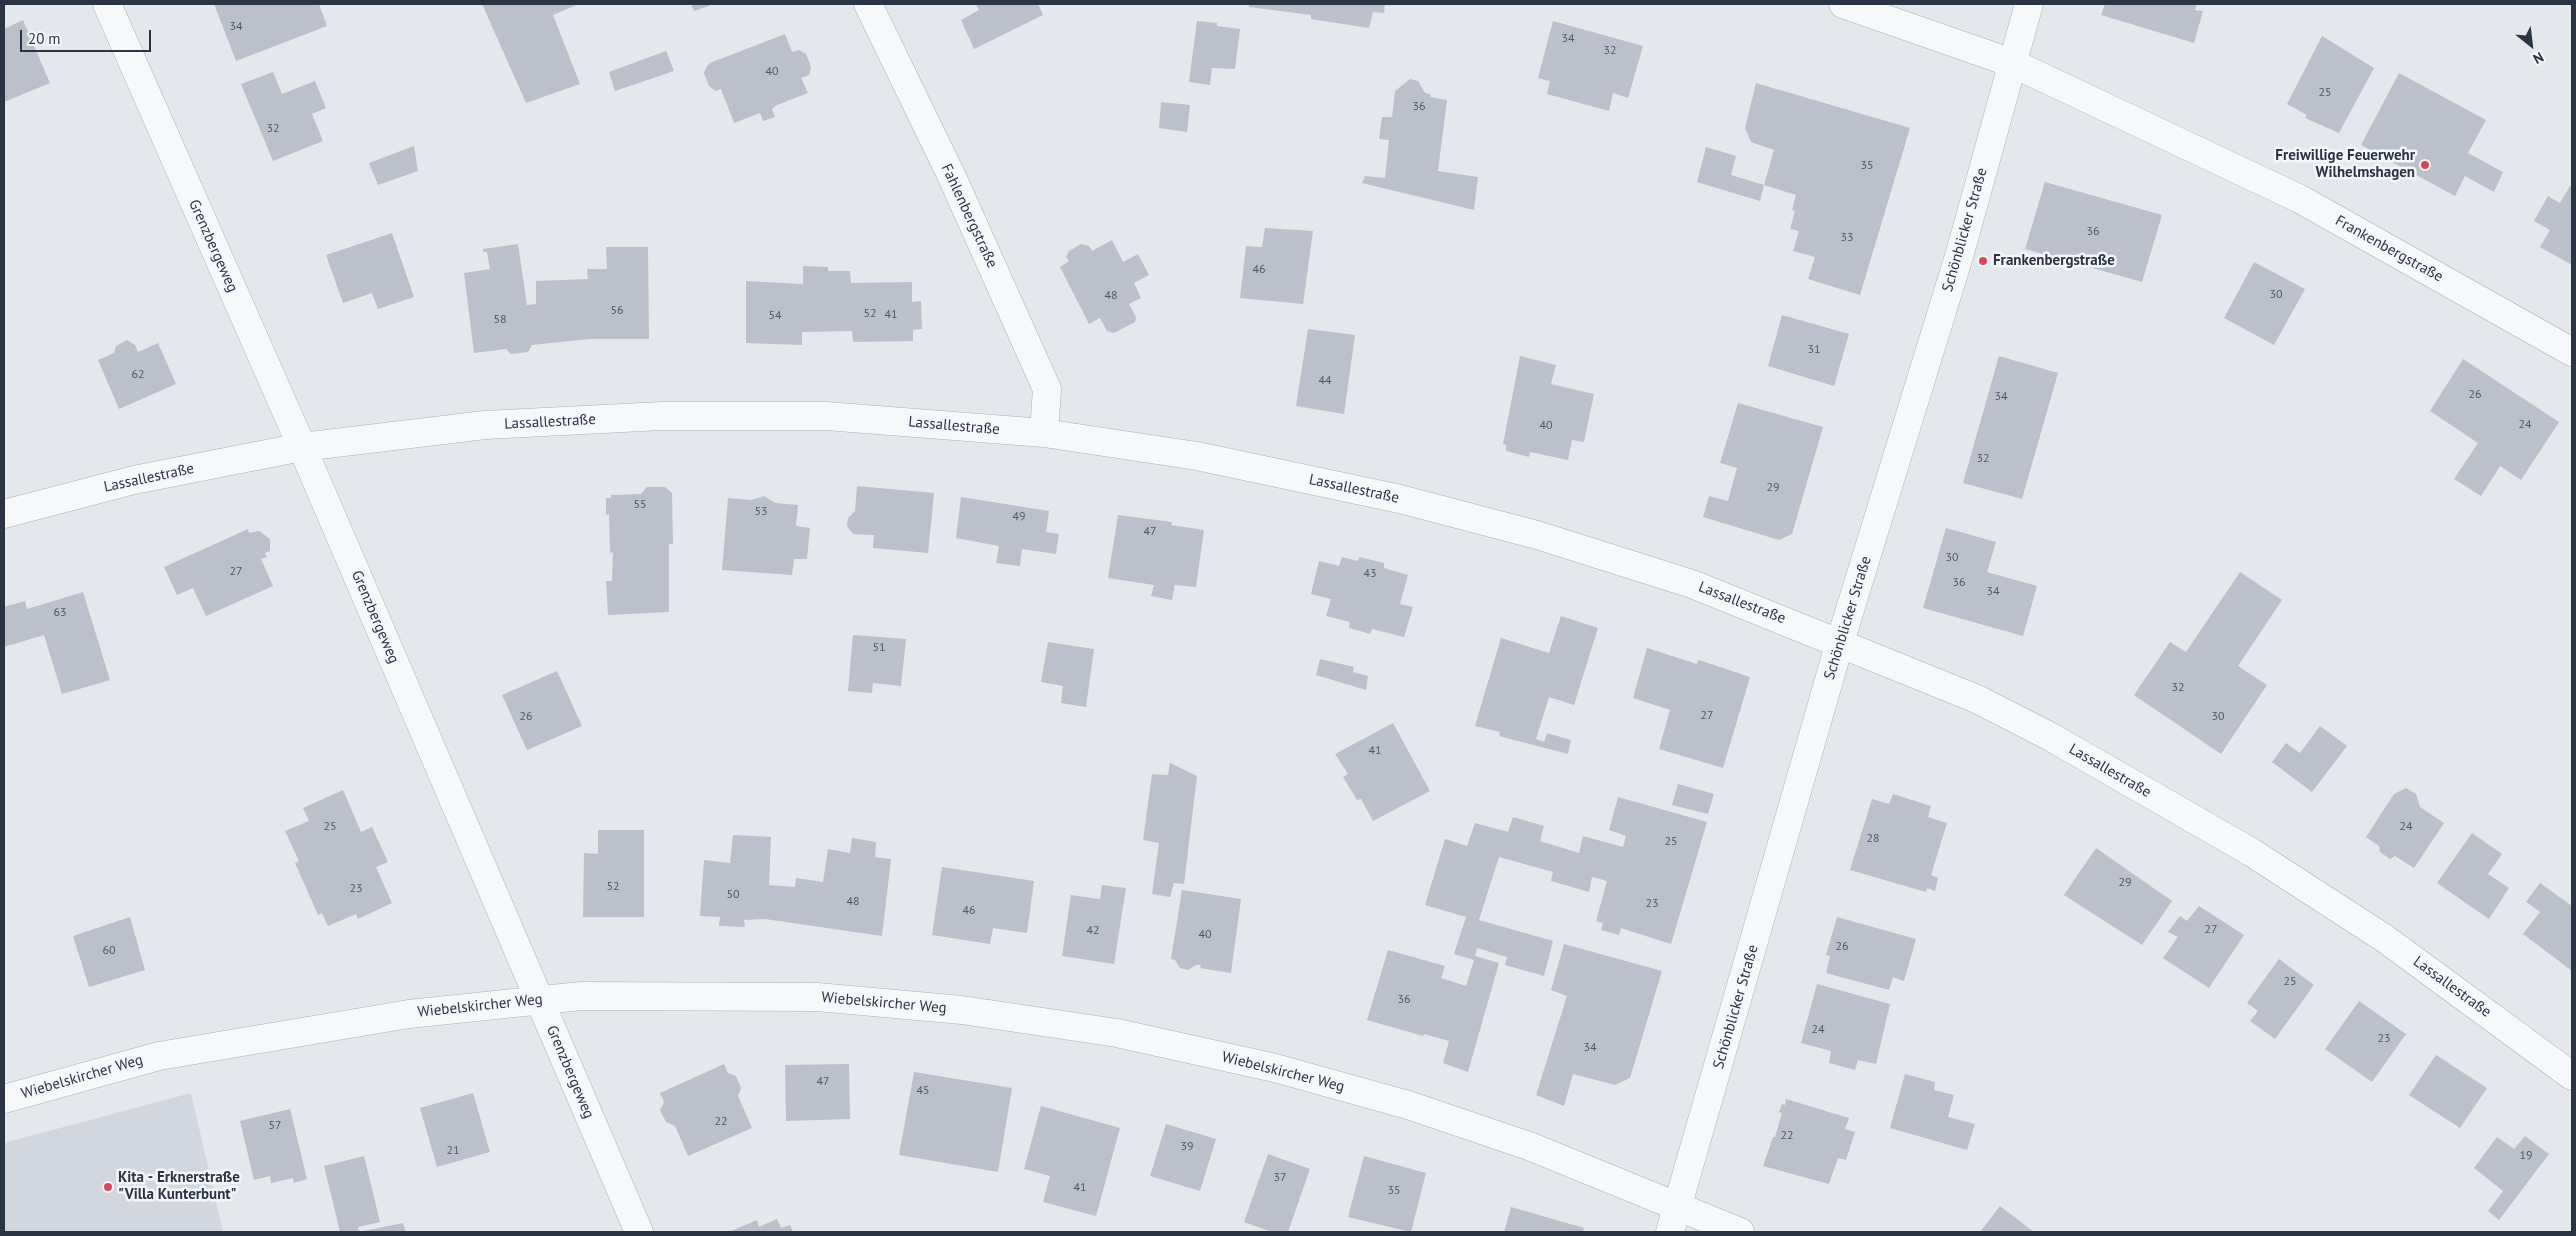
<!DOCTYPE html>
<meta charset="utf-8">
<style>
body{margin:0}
#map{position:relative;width:2576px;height:1236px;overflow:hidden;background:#e4e7ec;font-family:"PT Sans",sans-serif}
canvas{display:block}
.frame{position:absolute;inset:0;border:5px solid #2b3445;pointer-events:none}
.north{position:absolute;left:2506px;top:20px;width:50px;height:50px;-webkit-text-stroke:4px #f4f6f9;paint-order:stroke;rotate:151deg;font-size:14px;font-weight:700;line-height:20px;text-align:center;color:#2b3445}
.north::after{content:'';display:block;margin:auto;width:18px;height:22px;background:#2b3445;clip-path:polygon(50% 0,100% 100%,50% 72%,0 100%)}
.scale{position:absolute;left:20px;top:30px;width:131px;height:22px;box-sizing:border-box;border:2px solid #2b3445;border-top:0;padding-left:6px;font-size:15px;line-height:18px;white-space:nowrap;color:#2b3445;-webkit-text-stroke:4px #f4f6f9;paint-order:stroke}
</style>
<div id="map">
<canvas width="2576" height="1236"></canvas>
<div class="frame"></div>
<div class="north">N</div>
<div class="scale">20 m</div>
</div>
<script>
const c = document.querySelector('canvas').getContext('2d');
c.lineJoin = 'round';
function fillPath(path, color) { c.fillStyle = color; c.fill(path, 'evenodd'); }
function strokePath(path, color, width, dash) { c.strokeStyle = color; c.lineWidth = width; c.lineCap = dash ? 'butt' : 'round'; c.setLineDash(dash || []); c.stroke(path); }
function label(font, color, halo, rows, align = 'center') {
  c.font = font + ' "PT Sans",sans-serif'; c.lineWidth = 5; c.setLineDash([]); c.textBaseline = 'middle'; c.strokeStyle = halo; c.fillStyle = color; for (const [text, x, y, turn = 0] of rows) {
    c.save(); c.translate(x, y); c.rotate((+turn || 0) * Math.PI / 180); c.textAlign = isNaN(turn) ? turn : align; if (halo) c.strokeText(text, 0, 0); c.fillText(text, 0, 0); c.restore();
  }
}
fillPath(new Path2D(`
 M191,1093L223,1232H4V1143Z`), '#d2d6de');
fillPath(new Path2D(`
 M214,4H319L327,26L236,61Z
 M482,4H579L553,15L580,84L526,103Z
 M691,4H714L694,11Z
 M976,4H1038L1043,15L974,49L961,20L979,10Z
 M1249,4H1385L1384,13L1373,12L1369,28L1311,19V15L1249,7Z
 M2105,4H2197L2195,10L2203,11L2194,43L2101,15Z
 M23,20L50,83L4,102V29Z
 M1197,21L1217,23V26L1240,29L1235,69L1212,68L1210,85L1189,82Z
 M1553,21L1643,46L1628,98L1613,93L1609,111L1547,94L1550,81L1538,78Z
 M785,34L792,52L799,50L806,54L811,67L809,75L801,78L808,93L777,105L772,109L775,117L763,121L760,113L734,123L721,89L716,91L709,86L704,73L707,66L710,63Z
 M2322,36L2374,68L2339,133L2305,118L2307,115L2287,104Z
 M666,51L674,71L615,91L609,72Z
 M273,72L282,94L315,81L326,108L312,114L323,141L273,161L241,84Z
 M2399,73L2486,120L2468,153L2503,172L2494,192L2465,176L2455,196L2361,145Z
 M1410,79L1418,81L1425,93L1430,94L1431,97L1447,100L1438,171L1478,177L1474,210L1362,183L1365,176L1385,178L1389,140L1379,139L1382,117H1392L1395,91Z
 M1756,83L1910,128L1860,295L1808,279L1815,257L1793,251L1799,231L1790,229L1795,211L1792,210L1796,195L1764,185L1774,150L1751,142L1745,128Z
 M1161,102L1190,105L1187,132L1159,128Z
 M414,146L418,171L378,185L369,163Z
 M1706,147L1736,156L1731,175L1764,185L1760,201L1697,182Z
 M2045,182L2162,215L2142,282L2025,249Z
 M2570,186L2572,188V265L2540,247L2550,230L2534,221L2548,196L2560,203Z
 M1265,228L1313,231L1303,304L1240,298L1246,246L1262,247Z
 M392,233L414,297L378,309L372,293L343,303L326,255Z
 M1112,240L1123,262L1138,254L1149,275L1134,283L1141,298L1129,304L1136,317L1135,322L1114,333L1107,331L1100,318L1089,324L1060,267L1069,261L1066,257L1069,251L1081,244L1089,246L1092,251Z
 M518,244L527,305L536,304V281L588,279L587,269H607L606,247H648L649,339H589L532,345L528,352L511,354L506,349L474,353L464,273L490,269L487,252H483V249Z
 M2254,262L2305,289L2274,345L2224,318Z
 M803,266L828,267V271H850L851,283L912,282V302L921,301L922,329L913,330V341L853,342L852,331L802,332V345L746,343V281L803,284Z
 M1782,315L1849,334L1834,386L1768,366Z
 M1308,329L1355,335L1344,414L1296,406Z
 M127,340L135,345L138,352L158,343L176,384L119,409L98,360L114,353L116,346Z
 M1520,356L1556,365L1551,384L1594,394L1584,442L1572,440L1568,460L1530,452L1529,457L1506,451V445L1503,444Z
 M1999,356L2058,373L2022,499L1963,483Z
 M2463,359L2559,422L2521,480L2500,466L2481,496L2454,479L2478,443L2430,411Z
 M1738,403L1823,427L1792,534L1779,540L1703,517L1709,496L1728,501L1737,468L1720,463Z
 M857,486L934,493L928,553L873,548L874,535L853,534L847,526L848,518L855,511Z
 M647,487H665L672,493L673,544H669V612L608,615L606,581H612L613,552L610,553L609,514L606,515V498H611V495L641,494Z
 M764,496L775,503L798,505L796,526L810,528L807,559H794L792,575L722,570L728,498L751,500Z
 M961,497L1049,511L1046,532L1059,534L1056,554L1022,549L1020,566L996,563L999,546L956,538Z
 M1118,515L1172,522L1171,525L1204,530L1196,587L1175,585L1172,600L1151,596L1154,585L1108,578Z
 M1946,528L1996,542L1987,572L2037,586L2023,636L1923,608Z
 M248,529L249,533L259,531L270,539V551L265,553L267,557L261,559L273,586L206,616L193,588L177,595L164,567Z
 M1342,557L1358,561L1359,557L1384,563V568L1408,575L1400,604L1413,607L1404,637L1372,629L1370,634L1349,628L1350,622L1326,616L1331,599L1311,594L1319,561L1339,566Z
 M2240,572L2282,600L2238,666L2267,685L2221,754L2134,695L2170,642L2186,652Z
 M83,592L110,680L62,694L44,635L4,647V607L25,601L27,609Z
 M1561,616L1598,628L1574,705L1549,697L1536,739L1544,742L1547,733L1571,740L1568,754L1499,736L1500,732L1475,726L1501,638L1549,653Z
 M853,635L906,639L901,686L873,683L872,693L848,691Z
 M1048,642L1094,649L1086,707L1061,703L1063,686L1041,682Z
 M1647,648L1697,664L1699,660L1750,677L1723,768L1659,749L1670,710L1633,698Z
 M1320,659L1354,667L1353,672L1368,676L1366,690L1316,675Z
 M557,671L582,726L527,750L502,695Z
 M1393,723L1430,791L1373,821L1361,799L1357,800L1343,777L1348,774L1335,754Z
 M2320,726L2347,746L2312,792L2272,762L2286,743L2300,753Z
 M1170,763L1197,776L1184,884L1174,883L1170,897L1152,894L1159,843L1143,840L1152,774L1168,775Z
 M1678,784L1714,794L1708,814L1672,805Z
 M2406,788L2416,794L2420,807L2444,823L2414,868L2395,856L2390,859L2380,852L2379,846L2366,837L2394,794Z
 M343,790L361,832L372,827L388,862L376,867L392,903L358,919L356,914L328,926L322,913L318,915L295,863L299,861L285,831L309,821L303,808Z
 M1893,794L1931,806L1928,817L1947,823L1931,875L1938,878L1935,891L1927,888L1926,892L1850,870L1872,799L1889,804Z
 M1618,797L1707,822L1671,944L1621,928L1619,935L1601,930L1603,923L1596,921L1607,881L1592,877L1589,892L1551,881L1553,872L1499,857L1479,920L1553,941L1544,976L1505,965L1507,957L1477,948L1475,956L1499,963L1468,1072L1443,1063L1449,1041L1424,1034L1423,1036L1367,1020L1388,950L1445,966L1441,978L1466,986L1474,960L1454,954L1466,917L1425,905L1445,839L1467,846L1475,823L1508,832L1513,817L1544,826L1540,841L1579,853L1583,836L1623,847L1626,836L1609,830Z
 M598,830H644V917H583L584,853L598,854Z
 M2472,833L2502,854L2488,874L2509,888L2489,919L2437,883Z
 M733,835L771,837L769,885L795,887L796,878L823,882L828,849L850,853L852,838L876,842L875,857L891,859L882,936L765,919L744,920L745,927L719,926L720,917L700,916L704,860L730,863Z
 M2096,848L2172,901L2142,945L2064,895Z
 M942,867L1034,881L1027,933L993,928L990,944L932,935Z
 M2540,883L2572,906V971L2523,934L2540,912L2526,902Z
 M1102,885L1126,888L1114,964L1062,956L1071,895L1100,899Z
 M1182,890L1241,899L1231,973L1200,968L1201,965H1196L1188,970L1180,968L1175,960L1171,959Z
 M2199,906L2244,935L2209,988L2163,958L2178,937L2168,932L2180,916L2187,921Z
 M130,917L145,970L89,987L73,936Z
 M1837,917L1916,939L1904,981L1893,977L1889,990L1826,973L1830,956L1826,955Z
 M1564,944L1662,971L1630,1078L1615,1085L1573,1074L1564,1106L1536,1095L1567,996L1551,990Z
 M2279,959L2314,985L2275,1039L2250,1021L2258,1011L2247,1003Z
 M1817,984L1890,1004L1876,1064L1858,1060L1855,1070L1829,1063L1831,1051L1801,1043Z
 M2359,1001L2406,1034L2372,1082L2325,1049Z
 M2436,1055L2487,1088L2460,1128L2409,1095Z
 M724,1064L728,1073L736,1076L741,1088L738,1096L752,1128L688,1156L675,1126L666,1122L660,1110L664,1102L660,1093Z
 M849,1064L850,1119L786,1121L785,1065Z
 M914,1072L1012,1088L998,1172L899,1155Z
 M1905,1074L1935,1082L1934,1090L1954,1095L1948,1117L1975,1124L1967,1150L1890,1128Z
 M473,1093L490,1152L437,1167L420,1108Z
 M1786,1099L1849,1118L1845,1129L1855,1132L1846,1160L1838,1158L1829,1184L1763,1166L1773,1137H1775L1782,1113L1779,1112L1782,1104L1785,1105Z
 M1041,1106L1120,1128L1096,1216L1043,1202L1050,1176L1024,1169Z
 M290,1109L307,1179L294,1183L293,1178L271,1183L270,1176L254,1180L240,1121Z
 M1166,1124L1216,1139L1200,1191L1150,1176Z
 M2525,1136L2549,1154L2499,1220L2488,1211L2503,1191L2474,1168L2497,1137L2514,1149Z
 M1268,1154L1310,1169L1288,1232H1272L1244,1222Z
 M364,1156L380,1222L358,1227L359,1232H340L324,1166Z
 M1364,1156L1426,1173L1411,1232L1348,1217Z
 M2000,1206L2034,1232H1980Z
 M1511,1207L1584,1228L1583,1232H1504Z
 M777,1219L781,1228L790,1225L793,1232H729L757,1220L759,1227Z
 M403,1223L406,1232H363V1231Z`), '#bbc0ca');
const minor = new Path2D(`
 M107,4L302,447L639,1232
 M868,4L952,177L1047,389L1044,433
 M1843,4L2012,63L2300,199L2572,352
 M4,514L134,480L302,447L485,425L662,416H826L1044,433L1197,456L1400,499L1537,535L1692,584L1977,699L2051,737L2251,852L2384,938L2572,1076
 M4,1099L159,1056L409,1014L581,996L817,997L962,1010L1117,1033L1275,1068L1408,1105L1529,1146L1740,1232`);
const tertiary = new Path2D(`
 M1670,1232L1840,642L1960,253L2029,4`);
strokePath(minor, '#a9aeb7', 29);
strokePath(tertiary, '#a9aeb7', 29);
strokePath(minor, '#f7f8fa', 28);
strokePath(tertiary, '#f7f8fa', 28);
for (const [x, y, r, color] of [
 [2425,165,5,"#d1495b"],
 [1983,261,5,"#d1495b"],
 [108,1187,5,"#d1495b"]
]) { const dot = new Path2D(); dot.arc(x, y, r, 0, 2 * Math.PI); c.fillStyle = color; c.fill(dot); strokePath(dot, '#f4f6f9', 2); }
label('12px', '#4f5766', null, [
 ["34",236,27],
 ["34",1568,39],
 ["32",1610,51],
 ["40",772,72],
 ["25",2325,93],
 ["36",1419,107],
 ["32",273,129],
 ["35",1867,166],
 ["36",2093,232],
 ["33",1847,238],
 ["46",1259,270],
 ["30",2276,295],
 ["48",1111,296],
 ["56",617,311],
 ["52",870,314],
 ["41",891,315],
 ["54",775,316],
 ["58",500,320],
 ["31",1814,350],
 ["62",138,375],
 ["44",1325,381],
 ["26",2475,395],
 ["34",2001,397],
 ["24",2525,425],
 ["40",1546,426],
 ["32",1983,459],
 ["29",1773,488],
 ["55",640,505],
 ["53",761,512],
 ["49",1019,517],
 ["47",1150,532],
 ["30",1952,558],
 ["27",236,572],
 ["43",1370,574],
 ["36",1959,583],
 ["34",1993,592],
 ["63",60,613],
 ["51",879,648],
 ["32",2178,688],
 ["27",1707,716],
 ["26",526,717],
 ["30",2218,717],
 ["41",1375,751],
 ["25",330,827],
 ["24",2406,827],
 ["28",1873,839],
 ["25",1671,842],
 ["29",2125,883],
 ["52",613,887],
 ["23",356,889],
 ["50",733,895],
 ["48",853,902],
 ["23",1652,904],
 ["46",969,911],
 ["27",2211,930],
 ["42",1093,931],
 ["40",1205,935],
 ["26",1842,947],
 ["60",109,951],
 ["25",2290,982],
 ["36",1404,1000],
 ["24",1818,1030],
 ["23",2384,1039],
 ["34",1590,1048],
 ["47",823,1082],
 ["45",923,1091],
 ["22",721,1122],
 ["57",275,1126],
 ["22",1787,1136],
 ["39",1187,1147],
 ["21",453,1151],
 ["19",2526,1156],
 ["37",1280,1178],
 ["41",1080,1188],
 ["35",1394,1191]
]);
label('bold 15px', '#2b3445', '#f4f6f9', [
 ["Freiwillige Feuerwehr",2415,156,"right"],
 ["Wilhelmshagen",2415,173,"right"],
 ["Frankenbergstraße",1993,261],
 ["Kita - Erknerstraße",118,1178],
 ["\"Villa Kunterbunt\"",118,1195]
], 'left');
label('15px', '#2b3445', '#f4f6f9', [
 ["Fahlenbergstraße",969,216,65],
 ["Schönblicker Straße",1965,230,-74],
 ["Grenzbergeweg",213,246,66],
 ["Frankenbergstraße",2389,249,29],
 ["Lassallestraße",550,422,-3],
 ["Lassallestraße",954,426,5],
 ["Lassallestraße",149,478,-12],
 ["Lassallestraße",1354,489,12],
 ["Lassallestraße",1742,603,21],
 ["Grenzbergeweg",375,617,67],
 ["Schönblicker Straße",1848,618,-73],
 ["Lassallestraße",2110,771,30],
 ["Lassallestraße",2452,987,36],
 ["Wiebelskircher Weg",884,1003,5],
 ["Wiebelskircher Weg",480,1006,-6],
 ["Schönblicker Straße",1736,1007,-74],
 ["Grenzbergeweg",570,1072,67],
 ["Wiebelskircher Weg",1283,1072,14],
 ["Wiebelskircher Weg",82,1077,-16]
]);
</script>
